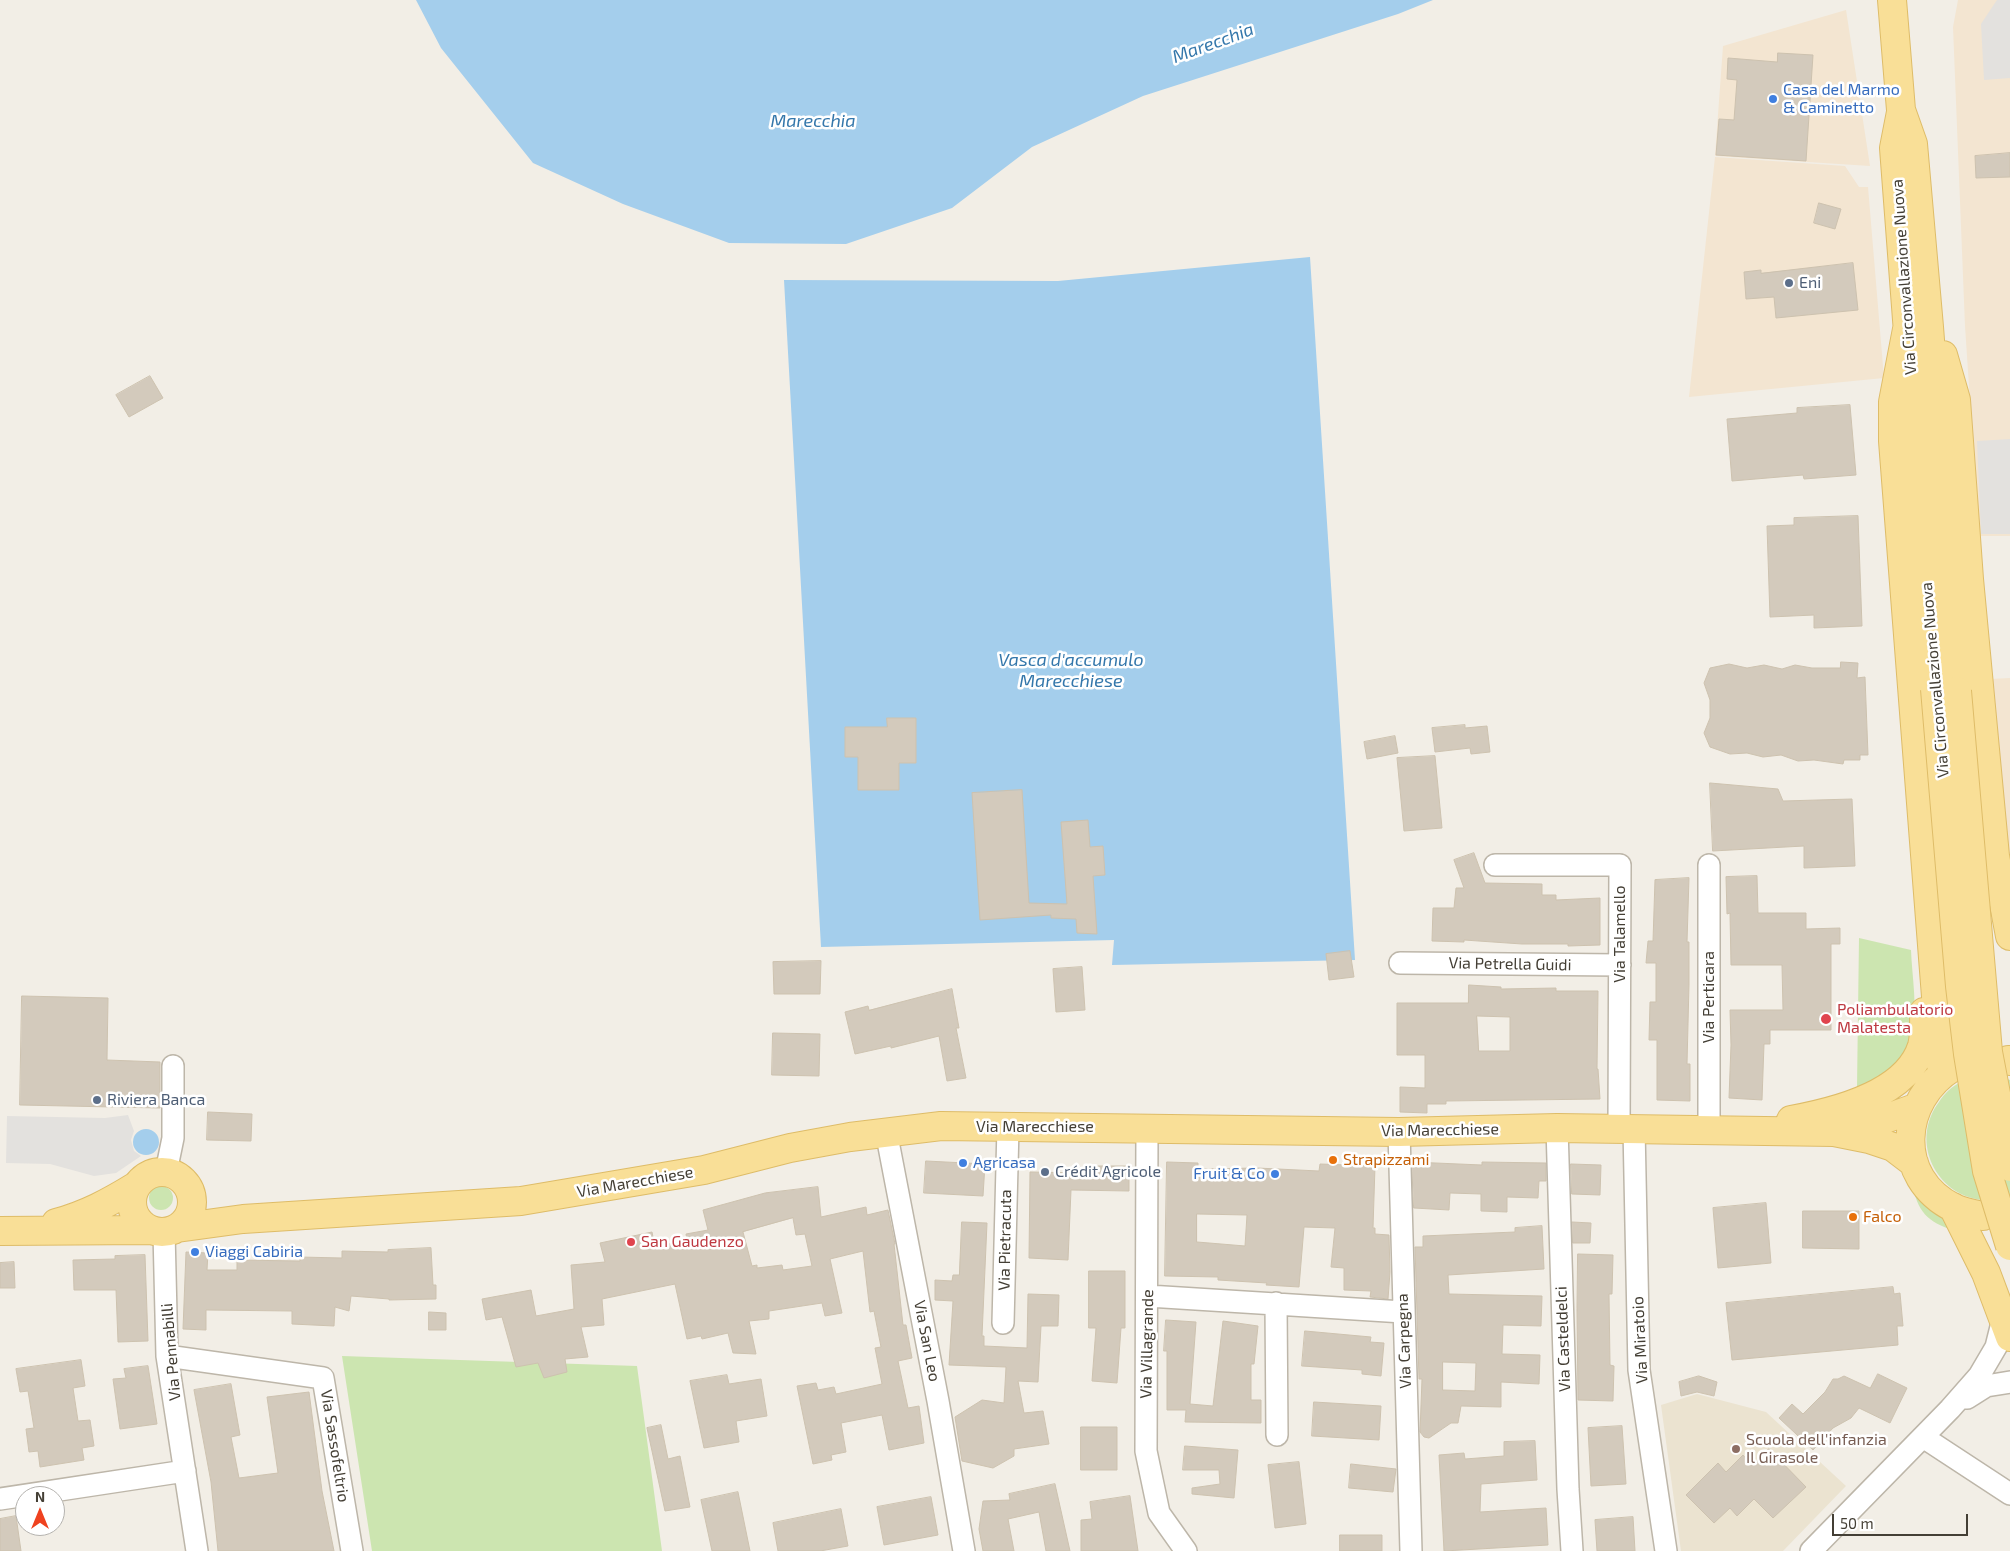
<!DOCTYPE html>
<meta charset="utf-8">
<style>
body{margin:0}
#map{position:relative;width:2010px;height:1551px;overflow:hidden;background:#f2eee6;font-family:"Exo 2",sans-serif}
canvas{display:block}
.north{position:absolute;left:15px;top:1486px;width:50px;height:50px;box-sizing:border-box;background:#fff;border:1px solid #b4b2ae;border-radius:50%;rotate:0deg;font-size:14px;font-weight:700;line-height:20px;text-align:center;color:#443f35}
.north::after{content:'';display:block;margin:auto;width:18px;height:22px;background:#ef421f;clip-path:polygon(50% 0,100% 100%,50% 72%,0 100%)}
.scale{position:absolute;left:1832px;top:1514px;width:136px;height:22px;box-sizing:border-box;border:2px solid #443f35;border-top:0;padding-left:6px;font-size:15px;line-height:18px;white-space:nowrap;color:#443f35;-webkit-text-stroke:4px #fff;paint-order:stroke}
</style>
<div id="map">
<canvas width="2010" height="1551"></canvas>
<div class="north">N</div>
<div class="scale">50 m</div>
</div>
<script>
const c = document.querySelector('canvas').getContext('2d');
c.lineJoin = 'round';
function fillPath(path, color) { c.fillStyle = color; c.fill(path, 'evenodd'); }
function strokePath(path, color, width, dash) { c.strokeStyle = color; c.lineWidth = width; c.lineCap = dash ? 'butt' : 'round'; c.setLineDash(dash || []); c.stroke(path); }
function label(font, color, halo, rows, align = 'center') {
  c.font = font + ' "Exo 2",sans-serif'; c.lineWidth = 5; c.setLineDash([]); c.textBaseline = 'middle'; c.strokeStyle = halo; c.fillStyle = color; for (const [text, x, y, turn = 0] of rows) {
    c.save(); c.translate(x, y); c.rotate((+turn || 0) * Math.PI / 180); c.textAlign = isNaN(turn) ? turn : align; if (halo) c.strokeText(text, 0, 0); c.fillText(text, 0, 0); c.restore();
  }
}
fillPath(new Path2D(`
 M1958,0H2010V536H1979L1965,326L1953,27Z
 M1846,10L1870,166L1715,156L1723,46Z
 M1715,157L1845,166L1859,187H1868L1884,378L1689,397Z
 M2010,678V865L2001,821L1990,679Z`), '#f3e5d1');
fillPath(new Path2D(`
 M1697,1394L1766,1412L1846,1486L1783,1551H1681L1661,1405Z`), '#ebe3d0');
fillPath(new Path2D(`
 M1859,938L1911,950C1912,977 1918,1008 1912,1035C1906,1059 1880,1081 1857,1087Z
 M2003,1077L2010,1080V1197C2000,1202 1987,1202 1976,1199C1933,1190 1911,1139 1939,1102C1944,1094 1952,1086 1961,1082C1971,1078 1992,1078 2003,1077Z
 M149 1198a12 12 0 1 1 24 0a12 12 0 1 1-24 0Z
 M1913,1187L1958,1232C1931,1223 1919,1216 1913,1187Z
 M342,1356L637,1366L662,1551H372Z`), '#cce5b0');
fillPath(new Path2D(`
 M1997,0H2010V78L1984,80L1981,24Z
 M2010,439V534H1981L1977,441Z
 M128,1115L134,1131L131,1140L134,1151L141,1156L116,1173L94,1176L50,1164L6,1163L7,1116L105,1118Z`), '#e3e1de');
fillPath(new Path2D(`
 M416,0H1433L1398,14L1143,96L1032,147L952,208L846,244L729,243L623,204L533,163L441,48Z
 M1310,257L1355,960L1112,965L1114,940L821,947L784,280L1058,281Z
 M133 1142a13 13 0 1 1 26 0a13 13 0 1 1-26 0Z`), '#a4ceec');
const building = new Path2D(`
 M1778,53L1813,55L1806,161L1716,155L1719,119L1734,120L1737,80L1727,79L1728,58L1777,62Z
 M2010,153V177L1976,178L1975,156Z
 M1819,203L1841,209L1835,229L1814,223Z
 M1853,263L1858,310L1776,318L1774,297L1746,299L1744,272L1761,270V273Z
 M150,376L163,398L129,417L116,395Z
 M1850,405L1856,475L1804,479L1803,475L1732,481L1727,419L1797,413V408Z
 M1858,516L1862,626L1814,628V615L1770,617L1767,526L1794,525V518Z
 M1841,662L1858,663L1857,678L1865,677L1868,755H1860V760H1844L1843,764L1814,760L1798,761L1781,755L1763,757L1747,753L1730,754L1710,747L1704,733L1710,718V700L1704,683L1710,668L1729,664L1747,668L1764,665L1782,669L1795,665L1812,668H1840Z
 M887,718H916V763H899V790H858V757H845V727H887Z
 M1465,725V728L1487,726L1490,752L1471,754L1470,748L1435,752L1432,728Z
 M1395,736L1398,753L1367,759L1364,742Z
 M1435,756L1442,828L1404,831L1397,758Z
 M1710,783L1778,789L1783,801L1852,799L1855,866L1804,868V846L1713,851Z
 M1022,790L1029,903L1067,904L1061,822L1088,820L1090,847L1103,846L1105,875L1093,876L1097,934L1077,933L1076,919L1051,918V915L980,920L972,793Z
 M1474,853L1485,883L1542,884V895H1556V900L1600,898V945L1568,946V944H1522L1464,940V942L1432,941L1433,908H1454L1456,888H1464L1454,860Z
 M1757,876L1758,913H1806V929L1840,928V944H1831V1030H1770V1044H1764L1762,1100L1729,1098L1731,1045L1730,1010H1783L1782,965H1731L1730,913L1727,914L1726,877Z
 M1689,878L1687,942H1689V984L1687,1064H1690V1101L1657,1100V1040H1649L1650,1002H1656V963H1646L1648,941H1653L1655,880Z
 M1350,951L1354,977L1329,980L1326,954Z
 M821,961L820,994H774L773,962Z
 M1082,967L1085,1010L1056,1012L1053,969Z
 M1469,985L1501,987V989L1556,988V991H1598L1597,1069H1598L1600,1099L1446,1101V1104H1427V1113L1400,1112V1087L1425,1088V1055H1397V1003H1468ZM1477,1016L1510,1017V1051H1479Z
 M952,989L959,1028H956L966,1078L947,1081L939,1036L891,1048V1046L855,1054L845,1012L868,1006L869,1010Z
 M22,996L108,998L107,1060L160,1062V1108L20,1105Z
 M773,1033L820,1034L819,1076L772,1075Z
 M208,1112L252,1114L251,1141L207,1140Z
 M926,1161L985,1164L983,1196L924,1193Z
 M1167,1162L1198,1163V1169L1257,1168L1319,1171L1320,1164L1375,1166L1373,1228H1375V1234L1389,1235L1390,1272L1388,1299L1370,1297L1371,1291L1344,1290V1268L1331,1267L1335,1228L1304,1227L1299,1287L1266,1285L1267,1283L1218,1280V1277L1165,1276ZM1197,1214L1247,1215L1245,1246L1197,1242Z
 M1412,1162L1482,1165V1162L1546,1163V1181H1539L1538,1198L1507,1197V1212L1481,1211V1194L1450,1193L1449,1210L1414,1208Z
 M1571,1164L1601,1165L1600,1195L1572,1194Z
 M1087,1166H1129V1191L1071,1190L1068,1260L1029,1258L1030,1172L1087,1173Z
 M818,1187L821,1217L866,1207L867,1215L888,1210L895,1244H894L903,1325H906L912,1358L898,1361L908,1408L919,1406L924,1443L889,1450L882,1415L841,1423L846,1452L831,1455L832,1460L813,1464L797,1386L816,1383L818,1390L834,1387L836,1394L882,1384L875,1348L881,1347L874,1311L870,1312L863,1251L830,1259L842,1313L825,1316L822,1303L769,1311V1319L749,1321L756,1354L733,1353L728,1333L702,1339L701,1336L687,1339L675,1284L602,1299L604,1325L581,1327L588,1357L565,1359L567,1372L544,1378L538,1363L516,1367L502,1317L486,1320L482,1299L531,1290L536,1316L574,1309L571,1265L605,1262L600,1243L652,1232L655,1247L687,1240L686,1234L708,1230L703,1210L765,1193ZM793,1218L796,1235L805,1234L812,1266L783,1270L782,1265L757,1268V1265L752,1266L743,1232Z
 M1766,1203L1771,1263L1718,1268L1713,1208Z
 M1803,1211H1859V1249L1803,1248Z
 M962,1222L987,1223L982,1336H984V1346L1027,1348L1028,1294L1059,1295L1058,1326H1041L1038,1382L1018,1381L1024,1413L1043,1411L1049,1444L1014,1449V1456L993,1468L962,1461L955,1417L982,1400L1004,1403L1006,1367L949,1365L953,1301L935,1300V1280L952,1281L953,1275H959Z
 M1572,1222L1591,1223L1590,1243H1573Z
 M1542,1226L1544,1269L1448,1275L1449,1294L1542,1296L1541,1326L1503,1325L1502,1354L1540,1355L1539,1384L1501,1382V1407L1461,1406L1458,1423H1451L1429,1438L1424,1437L1420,1432L1422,1379H1419L1415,1247H1423V1236L1515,1232V1228ZM1443,1362L1476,1363L1475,1391L1443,1390Z
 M431,1248L433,1285H436V1299L389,1300V1299L351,1296L349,1311L335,1307L334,1326L292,1324V1311L206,1310V1330L183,1329L186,1252L208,1253L207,1270H237V1260L300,1261V1257L342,1258V1251L388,1252V1250Z
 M1578,1254L1613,1255L1612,1294H1609L1610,1365L1614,1366L1613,1401L1578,1400L1577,1309Z
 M145,1255L148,1341L118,1342L116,1290H74L73,1260L115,1259V1256Z
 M14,1262L15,1288H0V1263Z
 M1089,1271H1125V1328H1121L1117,1383L1092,1381L1096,1328H1089Z
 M1893,1287L1894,1294L1900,1293L1903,1326H1897L1898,1345L1732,1360L1726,1303Z
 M429,1312L446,1313V1330H429Z
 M1166,1320L1196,1322L1190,1404L1213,1406L1223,1321L1258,1326L1254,1364H1251V1400H1261V1423L1185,1422L1186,1410H1167V1351H1164Z
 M1305,1331L1371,1337L1370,1342L1384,1343L1381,1376L1362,1374V1370L1302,1366Z
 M81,1360L85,1386L73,1388L78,1421L90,1420L94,1446L82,1448L84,1460L40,1467L38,1451L29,1452L26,1429L34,1428L28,1391L20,1392L16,1369Z
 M148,1366L157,1424L120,1429L113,1379L126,1378L124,1369Z
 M1878,1374L1907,1388L1890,1423L1859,1408L1851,1418L1833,1428L1813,1450L1779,1418L1792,1404L1803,1414L1825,1392L1833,1379H1838L1844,1376L1870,1388Z
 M727,1375L729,1384L761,1379L767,1416L736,1421L739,1442L704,1448L690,1381Z
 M1699,1376L1717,1382L1714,1396L1697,1392L1681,1396L1679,1382Z
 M231,1384L240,1435L231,1437L239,1478L278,1473L267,1397L309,1392L322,1491L334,1551H218L211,1482L194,1390Z
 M1314,1402L1381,1406L1379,1440L1312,1436Z
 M661,1425L668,1459L680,1456L690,1507L665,1511L647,1428Z
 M1622,1426L1626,1484L1591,1486L1588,1428Z
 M1081,1427H1117V1470H1081Z
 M1535,1441L1537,1480L1481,1484L1480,1512L1546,1508L1548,1545L1444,1551L1439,1455L1464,1453L1465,1459L1504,1456V1442Z
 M1185,1446L1238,1450L1234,1498L1192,1494V1488L1220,1484L1219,1470H1183Z
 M1769,1449L1806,1487L1773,1518L1754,1499L1737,1516L1730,1508L1714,1523L1686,1495L1718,1463L1726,1472L1743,1455L1752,1465Z
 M1299,1462L1306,1524L1275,1528L1268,1465Z
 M1351,1464L1396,1469L1393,1492L1349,1488Z
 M1055,1484L1070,1551H1046L1039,1512L1008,1519L1014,1551H983L979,1529L983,1501L1010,1500L1009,1494Z
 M738,1492L750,1551H712L701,1500Z
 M1130,1496L1138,1551H1081V1520L1092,1519L1090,1502Z
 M931,1497L938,1535L884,1545L877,1507Z
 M841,1509L848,1546L820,1551H778L773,1523Z
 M16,1516L21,1551H0V1519Z
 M1633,1517L1635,1551H1597L1595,1520Z
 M1340,1535H1382V1551H1340Z`);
fillPath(building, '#d3cabc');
strokePath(building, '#cdc2af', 1);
const minor = new Path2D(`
 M1495,865H1620L1619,1128
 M1709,865V1129
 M1400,963L1620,965
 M1147,1128L1146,1451L1159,1513L1186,1551
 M1557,1128L1568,1489L1572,1551
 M1634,1128L1639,1370L1666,1551
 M886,1131L938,1401L964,1551
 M1399,1132L1411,1551
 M166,1172L173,1138V1066
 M164,1232L167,1356L197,1551
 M1148,1296L1403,1312
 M1276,1303L1277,1435
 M1003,1323L1008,1127
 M167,1356L323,1378L352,1551
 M1967,1398L1986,1386L2010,1382
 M1923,1437L2010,1494
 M0,1499L185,1471
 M1811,1551L1950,1409L1979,1376L1996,1347L2003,1319`);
const major = new Path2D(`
 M1892,0L1901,110L1913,144L1929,327L1957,691
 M1901,112L1894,148L1935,689
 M1908,324L1893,402V441L1942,1074
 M1943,355L1956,400L1969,579L1995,856L2010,936
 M2008,1060L2010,1061
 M1953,1067C1899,1100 1893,1178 1954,1208C1963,1212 1973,1214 1983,1216
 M1791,1120C1835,1112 1907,1095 1922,1046C1925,1035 1924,1022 1924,1012
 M1843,1130L1874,1123L1915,1108
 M132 1202a30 30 0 1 1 60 0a30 30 0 1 1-60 0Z
 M1953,1207L1986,1273L2010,1337
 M56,1223C86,1215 110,1202 136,1186
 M177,1228L243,1219L521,1201L704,1170L790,1148L850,1137L941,1126L1399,1132L1557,1128L1834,1132L1869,1139L1893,1147L1914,1163
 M0,1231L151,1230`);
strokePath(minor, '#bdb6a9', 24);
strokePath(major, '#debc68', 30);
strokePath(minor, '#fff', 21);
strokePath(major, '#f9df97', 28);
const majorBridge = new Path2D(`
 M1935,689L1960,986L1968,1054L1987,1171L2010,1246
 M1957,691L1988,1052L2010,1167`);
strokePath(majorBridge, '#debc68', 30, []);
strokePath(majorBridge, '#f9df97', 28);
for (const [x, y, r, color] of [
 [1773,99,5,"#3f7fe0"],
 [1789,283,5,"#5c6f8a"],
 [1826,1019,6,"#e0444e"],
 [97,1100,5,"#5c6f8a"],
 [1333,1160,5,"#e8710a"],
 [963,1163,5,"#3f7fe0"],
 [1045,1172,5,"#5c6f8a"],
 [1275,1174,5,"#3f7fe0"],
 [1853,1217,5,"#e8710a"],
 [631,1242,5,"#e0444e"],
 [195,1252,5,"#3f7fe0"],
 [1736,1449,5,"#8d6e63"]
]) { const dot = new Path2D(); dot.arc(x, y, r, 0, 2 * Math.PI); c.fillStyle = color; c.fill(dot); strokePath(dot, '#fff', 2); }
label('16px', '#366cbe', '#fff', [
 ["Casa del Marmo",1783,90],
 ["& Caminetto",1783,108],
 ["Agricasa",973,1163],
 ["Fruit & Co",1265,1174,"right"],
 ["Viaggi Cabiria",205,1252]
], 'left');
label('16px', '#443f35', '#fff', [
 ["Via Circonvallazione Nuova",1904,277,-94],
 ["Via Circonvallazione Nuova",1935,680,-95],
 ["Via Talamello",1620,934,-90],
 ["Via Petrella Guidi",1510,964,1],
 ["Via Perticara",1709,997,-90],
 ["Via Marecchiese",1035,1127],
 ["Via Marecchiese",1440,1130,-1],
 ["Via Marecchiese",635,1182,-10],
 ["Via Pietracuta",1005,1240,-89],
 ["Via Casteldelci",1563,1339,-92],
 ["Via Miratoio",1640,1340,-93],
 ["Via San Leo",927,1341,79],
 ["Via Carpegna",1404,1341,-92],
 ["Via Villagrande",1147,1344,-89],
 ["Via Pennabilli",171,1352,-95],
 ["Via Sassofeltrio",335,1446,81]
]);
label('16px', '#4e5e75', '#fff', [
 ["Eni",1799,283],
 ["Riviera Banca",107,1100],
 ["Crédit Agricole",1055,1172]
], 'left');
label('16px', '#be3a42', '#fff', [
 ["Poliambulatorio",1837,1010],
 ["Malatesta",1837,1028],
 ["San Gaudenzo",641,1242]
], 'left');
label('16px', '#c56008', '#fff', [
 ["Strapizzami",1343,1160],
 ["Falco",1863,1217]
], 'left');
label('16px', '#785e54', '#fff', [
 ["Scuola dell'infanzia",1746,1440],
 ["Il Girasole",1746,1458]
], 'left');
label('italic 18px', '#3477ab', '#fff', [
 ["Marecchia",1213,43,-20],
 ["Marecchia",813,121],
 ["Vasca d'accumulo",1071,660],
 ["Marecchiese",1071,681]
]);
</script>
